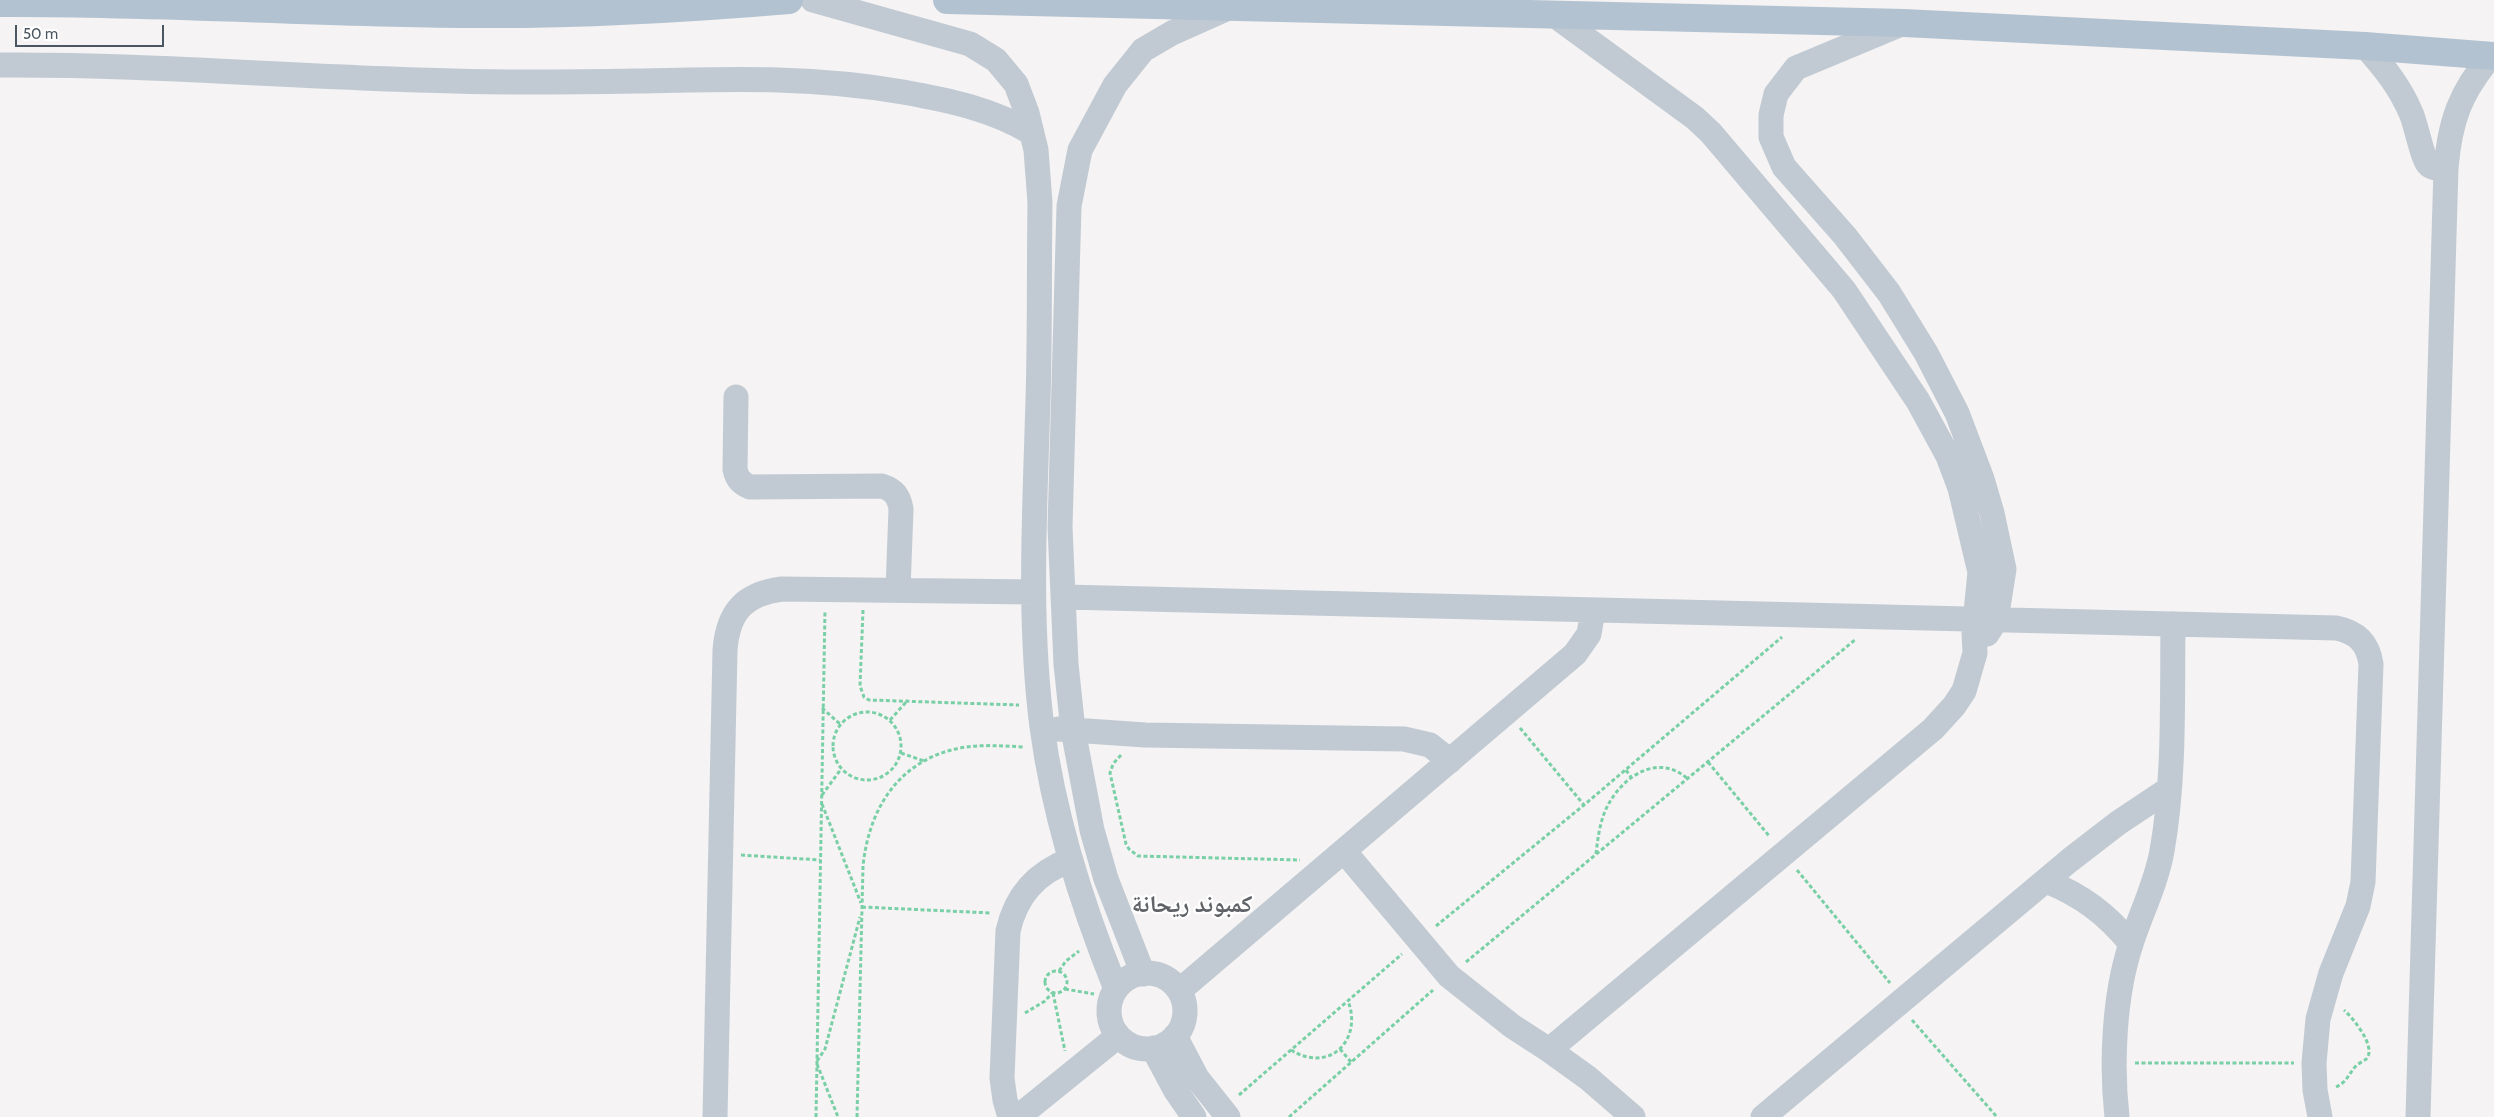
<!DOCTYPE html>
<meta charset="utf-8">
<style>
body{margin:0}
#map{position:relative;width:2494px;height:1117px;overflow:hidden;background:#f5f3f3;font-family:Cabin,sans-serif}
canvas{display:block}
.scale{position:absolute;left:15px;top:25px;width:149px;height:22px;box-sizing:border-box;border:2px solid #4a5661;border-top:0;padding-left:6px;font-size:15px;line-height:18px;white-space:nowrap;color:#4a5661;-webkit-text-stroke:4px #fff;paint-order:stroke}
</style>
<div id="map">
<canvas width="2494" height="1117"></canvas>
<div class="scale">50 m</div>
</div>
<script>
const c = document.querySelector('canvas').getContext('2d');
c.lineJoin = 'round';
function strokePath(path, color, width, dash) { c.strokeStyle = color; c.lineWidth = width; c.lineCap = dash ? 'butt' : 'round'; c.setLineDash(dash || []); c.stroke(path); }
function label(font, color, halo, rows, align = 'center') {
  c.font = font + ' Cabin,"Noto Naskh Arabic",sans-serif'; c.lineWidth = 4.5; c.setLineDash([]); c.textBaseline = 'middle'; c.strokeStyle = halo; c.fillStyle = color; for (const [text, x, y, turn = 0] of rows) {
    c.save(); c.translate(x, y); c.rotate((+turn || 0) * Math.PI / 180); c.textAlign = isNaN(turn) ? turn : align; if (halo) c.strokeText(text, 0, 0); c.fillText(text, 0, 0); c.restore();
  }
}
strokePath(new Path2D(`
 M863,610L860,686L864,697L869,700L1019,705
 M822,708L840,724
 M833 746a34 34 0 1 1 68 0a34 34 0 1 1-68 0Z
 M890,720L908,700
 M1520,728L1584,805
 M901,753L924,761
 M1121,755L1113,764L1110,773L1126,844L1129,849L1138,856L1300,860
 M1708,762L1770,837
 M1626,770L1631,777
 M822,795L841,769
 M822,804L861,903
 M1596,854C1598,837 1600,820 1608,805C1624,775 1659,753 1688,779
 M741,855L820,860
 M1797,870L1890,983
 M862,907L991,913
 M1436,926L1584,805L1782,637
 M1466,962L1856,639
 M1045 982a11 11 0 1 1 22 0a11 11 0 1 1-22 0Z
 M1059,971L1066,961L1079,951
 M1065,989L1094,994
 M1053,993L1065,1051
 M1025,1013L1045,1001L1052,993
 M1912,1020L1997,1117
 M1340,1049L1351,1062
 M1291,1050C1329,1074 1363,1040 1348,1001
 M817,1061L825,1049L860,917
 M2135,1063H2294
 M817,1064L838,1117
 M2336,1087C2347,1082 2348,1075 2355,1067C2358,1063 2365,1061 2367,1058C2376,1046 2353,1018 2344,1010
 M1239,1095L1402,954
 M816,1117L825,610
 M857,1117L863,866C869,808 899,760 960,748C981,744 1003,746 1025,747
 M1289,1117L1433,990`), '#7ad0a6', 3, [4, 2.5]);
strokePath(new Path2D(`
 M813,0L970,44L996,60L1016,84L1027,113L1036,150L1040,203C1039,268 1040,334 1038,399C1035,509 1028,618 1042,727C1054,818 1082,905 1116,989
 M1904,23L1796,68L1776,94L1771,115V137L1784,167L1845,236L1889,293L1926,353L1957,413L1982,479L1992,513L2004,569L1996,620L1987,634
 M2365,46C2384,67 2400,87 2411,113C2416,124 2422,157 2428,164C2432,169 2439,168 2446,168
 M0,65C152,64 303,78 454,81C515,83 576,82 637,81C729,79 812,76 903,92C948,100 992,109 1032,133
 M736,397L735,469C737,479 741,483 750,487L882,486C894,490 899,496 901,509L898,590
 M1065,597L2336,628C2357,632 2368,643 2371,664L2363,882L2358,906L2331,973L2318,1019L2314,1063L2315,1090L2320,1117
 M1058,729L1145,735L1404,739L1430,745L1450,761
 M1344,851L1449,976L1512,1026L1549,1050L1588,1078L1633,1117
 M2046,881C2081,895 2107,914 2131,944
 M1109 1011a38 38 0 1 1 76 0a38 38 0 1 1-76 0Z
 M1143,974L1106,879L1092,830L1073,730L1066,664L1060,527L1069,206L1080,150L1115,85L1143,50L1172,33L1228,8
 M1179,991L1575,654L1589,634L1593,610
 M1175,1036L1197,1078L1228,1117
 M1153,1048L1176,1091L1194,1117
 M1549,1050L1933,729L1954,706L1964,691L1975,653L1974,633L1980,572L1960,488L1948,456L1918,401L1844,290L1711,133L1695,118L1554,15
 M715,1117L725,650C728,612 744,594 782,589L1033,592
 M1010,1117L1005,1100L1002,1078L1008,931C1016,895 1036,873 1070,860
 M1018,1117L1118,1036
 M1763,1117L2070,860L2118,823L2169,789
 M2117,1117C2111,1064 2114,995 2131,944C2141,913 2156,884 2162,851C2175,777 2172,699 2173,624
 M2418,1117L2446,168C2450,121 2460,92 2492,55`), '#c1cad2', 25);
strokePath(new Path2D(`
 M947,0L1904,23L2365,46L2494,56
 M0,3C156,2 312,13 468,14C575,15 682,9 789,0`), '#b3c2d1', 28);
label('bold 24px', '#5f6368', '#fff', [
 ["كمبوند ريحانة",1192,905]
]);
</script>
